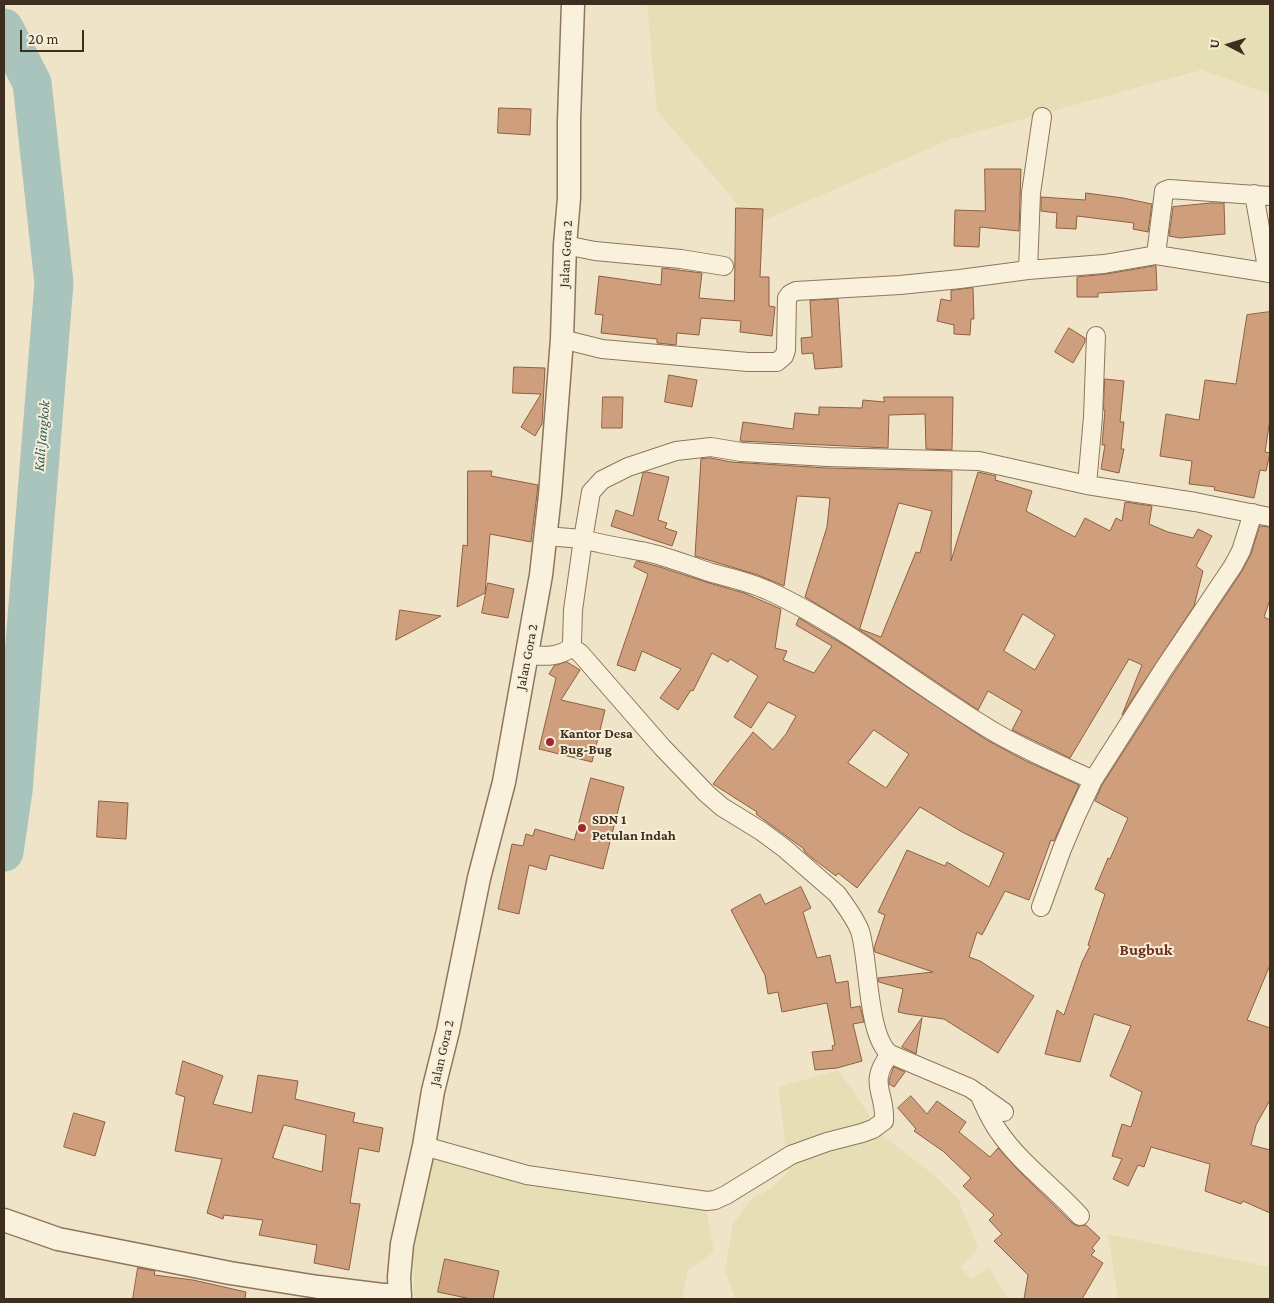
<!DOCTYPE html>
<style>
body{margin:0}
#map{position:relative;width:1274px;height:1303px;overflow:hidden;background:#f0e4c8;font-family:"Crimson Pro",serif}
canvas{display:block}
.frame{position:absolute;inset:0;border:5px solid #3d2e20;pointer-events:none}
.north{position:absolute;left:1204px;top:20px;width:50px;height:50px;-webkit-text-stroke:4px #f7eed8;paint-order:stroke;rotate:275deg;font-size:14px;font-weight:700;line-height:20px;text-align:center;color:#3d2e20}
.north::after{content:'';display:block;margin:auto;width:18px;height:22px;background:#3d2e20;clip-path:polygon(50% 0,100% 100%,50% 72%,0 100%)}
.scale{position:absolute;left:20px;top:30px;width:64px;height:22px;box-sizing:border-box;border:2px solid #3d2e20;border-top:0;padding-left:6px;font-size:15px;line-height:18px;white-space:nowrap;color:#3d2e20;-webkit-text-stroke:4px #f7eed8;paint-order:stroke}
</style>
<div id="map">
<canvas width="1274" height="1303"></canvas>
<div class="frame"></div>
<div class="north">U</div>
<div class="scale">20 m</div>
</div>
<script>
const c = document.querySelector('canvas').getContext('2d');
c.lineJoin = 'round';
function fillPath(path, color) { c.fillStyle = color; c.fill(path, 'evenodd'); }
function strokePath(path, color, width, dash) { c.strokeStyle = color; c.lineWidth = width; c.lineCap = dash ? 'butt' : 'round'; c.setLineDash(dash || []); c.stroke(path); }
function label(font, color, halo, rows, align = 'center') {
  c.font = font + ' "Crimson Pro",serif'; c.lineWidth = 4; c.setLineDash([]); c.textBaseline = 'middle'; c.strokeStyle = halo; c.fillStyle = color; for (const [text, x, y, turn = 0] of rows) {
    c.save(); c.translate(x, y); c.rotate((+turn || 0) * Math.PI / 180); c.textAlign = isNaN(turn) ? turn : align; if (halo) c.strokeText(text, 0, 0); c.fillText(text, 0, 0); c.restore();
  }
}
fillPath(new Path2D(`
 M647,4H1270V94L1201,70L951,139L755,224L657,111Z
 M838,1070L885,1137L934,1175L958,1199L978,1248L961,1267L971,1279L989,1267L1008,1299H735L725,1270L733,1224L753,1198L770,1189L788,1172L779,1087Z
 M432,1154L706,1208L714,1252L688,1270L682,1299H419L414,1295L413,1249L416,1225Z
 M1108,1234L1270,1267V1299H1118Z`), '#e6deb5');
strokePath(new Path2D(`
 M4,28L32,83L54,283L13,791L4,852`), '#a9c4bc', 39);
const building = new Path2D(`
 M499,108L531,109L530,135L498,133Z
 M985,169H1021L1019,231L980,227L979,247L954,246L955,210L985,211Z
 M1086,193L1123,198L1152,204L1148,232L1133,229L1134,223L1077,216L1076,229L1056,228L1057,213L1041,211V197L1085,200Z
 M1211,203H1224L1225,234L1180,238L1169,236L1173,207Z
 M736,208L763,209L760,277H769V306L775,307L772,336L740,332L741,321L701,318L699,335L677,333L676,345L657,343V339L601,333L603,315L595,314L599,276L661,285L662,268L702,273L699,298L734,301Z
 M1156,266L1157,290L1098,293V297H1077V277L1106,274Z
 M973,288L974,319H971L970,335L954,334V325L937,321L941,299L951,301V291Z
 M838,299L842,367L815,369L813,353L802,354L801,338L812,337L810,301Z
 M1270,312V419L1265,452L1270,453L1266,471L1260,470L1254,498L1214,490L1215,487L1189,484L1192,461L1160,456L1166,414L1199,420L1205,380L1236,384L1247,315Z
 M1069,328L1085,338V342L1073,363L1055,352Z
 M514,367L545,368L542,424L535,436L521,427L541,394L513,393Z
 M669,375L697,380L692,407L665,402Z
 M1105,379L1124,381L1120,422H1124L1121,449H1124L1119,473L1101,469L1105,445H1102L1105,410H1104Z
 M603,397H623L622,428H602Z
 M884,397H953L952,450L926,449L925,414L889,415L888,448L740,441L743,422L793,429L795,413L819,415V407L862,408L863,400L884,402Z
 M711,458L731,462L827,468L952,471L951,561L978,472L996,476L995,480L1032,491L1026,511L1075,537L1085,518L1110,531L1116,518L1122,521L1125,502L1152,506L1149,524L1168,532L1193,538L1198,529L1212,536L1196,566L1203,571L1194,606L1122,715L1142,665L1129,659L1070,758L1012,730L1022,711L988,691L978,710L861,631L805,597L827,527L830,498L797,496L784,586L758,575L695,556L701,459ZM899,503L932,511L920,553L916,552L881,637L860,629ZM1023,614L1055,635L1035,670L1004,651Z
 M468,471H492L491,476L538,485L537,494L531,542L490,534L485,593L457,607L463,545L467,546Z
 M647,472L669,477L658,520L667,523L665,528L677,532L672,546L611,526L616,510L633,516L643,473Z
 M1260,526L1270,527V600L1264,617L1270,620V965L1247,1020L1270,1028V1100L1256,1125L1251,1145L1270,1150V1213L1243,1201L1241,1204L1205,1191L1210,1164L1151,1147L1144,1167L1138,1165L1128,1186L1113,1179L1122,1159L1112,1156L1122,1124L1131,1127L1142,1092L1110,1076L1131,1026L1094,1014L1080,1062L1045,1054L1057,1010L1064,1015L1082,962L1090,946L1088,945L1105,894L1095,889L1108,858L1110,859L1128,818L1095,801L1102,785L1172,676L1242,571L1251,554Z
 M637,561L660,567L709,583L744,593L781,609L775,648L787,651L783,660L814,673L832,646L796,625L799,618L849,648L985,739L1024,760L1079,785L1054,841L1051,840L1029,900L1005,891L982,935L977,932L969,957L980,961L1034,996L998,1053L944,1019L907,1014L898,1012L903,989L879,982L878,978L933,972L875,952L874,948L885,915L878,912L907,850L945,866L947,862L989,887L1004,853L962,832L920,807L857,888L838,873L836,876L812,858L804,851V849L756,814L757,812L713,784L753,732L773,750L786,734L796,716L768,702L751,728L734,717L758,676L730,659L728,662L712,653L693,691L691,690L678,710L660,698L681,669L642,651L635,671L617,665L648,574L634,567ZM874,730L909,754L886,788L848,763Z
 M488,583L514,589L508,618L482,613Z
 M400,610L441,616L396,640Z
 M567,662L580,670L561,700L605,710L592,762L539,749L556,678L549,674L554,666Z
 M591,778L624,787L603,869L550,855L546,870L529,865L519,914L498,909L512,844L523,846L526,834L533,836L535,829L574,840Z
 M99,801L128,803L126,839L97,837Z
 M801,887L811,908L803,912L817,958L830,955L836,983L848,981L851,1008L860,1006L864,1022L853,1024L862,1061L837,1068L815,1070L812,1052L833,1050L832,1046L835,1045L827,1003L782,1012L778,992L768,994L765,975L731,910L760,894L765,904Z
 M922,1018L916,1054L902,1047Z
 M183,1061L223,1076L213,1104L252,1113L258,1075L298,1081L295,1099L355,1113L353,1122L383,1128L379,1152L359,1148L350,1203L360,1204L349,1270L314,1263L317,1245L259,1235L263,1220L224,1215L223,1219L207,1213L222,1159L175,1151L185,1097L176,1094ZM284,1125L326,1135L322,1172L273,1158Z
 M894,1067L905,1072L894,1087L889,1084V1081Z
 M911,1096L927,1114L937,1101L966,1122L959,1132L990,1157L998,1148L1020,1172L1072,1223L1077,1226L1086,1225L1100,1238L1092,1248L1095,1251L1091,1255L1103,1263L1082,1299H1024L1028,1275L994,1241L1002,1234L989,1220L994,1215L963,1186L971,1178L944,1152L914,1131L916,1129L898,1108Z
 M74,1113L105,1122L95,1156L64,1147Z
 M445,1259L499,1271L493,1299H471L438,1292Z
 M138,1268L155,1271L154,1275L193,1280L246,1292L245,1299H133Z`);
fillPath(building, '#cf9f7d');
strokePath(building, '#8d5f41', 1);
const minor = new Path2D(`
 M1254,194L1268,273
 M565,245L595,251L681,259L724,266
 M1156,255L1164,191L1169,189L1270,196
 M1028,270L1031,193L1042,117
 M562,339L602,349L748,362H777L784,356L786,350L787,298L790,294L796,291L900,285L960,279L1028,270L1104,264L1156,255L1270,273
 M1087,485L1093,417L1096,336
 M545,536L583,539L573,610L572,643L570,648
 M1093,780C1059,764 1024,750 991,730C916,685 849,628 769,591C750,582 731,578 712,573C690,566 669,557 646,552C625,548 604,545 583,539L591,492L602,480L628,467L676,451L711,447L741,452L828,457L979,461L1087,485L1195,502L1270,517
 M1041,907L1062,849L1076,816L1093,780L1163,670L1233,566L1241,551L1253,513
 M890,1054L970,1088L1004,1112
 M979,1094C985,1107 990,1120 999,1132C1021,1164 1054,1187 1080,1216
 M424,1146L527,1175L707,1201L715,1200L726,1195L791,1155L827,1142L862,1133L873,1129L884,1121C886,1092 867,1084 890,1054C867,1037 869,959 860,931C855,918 845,905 837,894L784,848L761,831L722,807L707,794L662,747L580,653L574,649L570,648C558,658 542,656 527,655`);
const tertiary = new Path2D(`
 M4,1220L58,1239L230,1273L318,1287L383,1295H400
 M400,1299L399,1277L402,1244L424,1146L433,1091L448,1031L479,878L504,782L541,575L550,495L562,339L565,245L569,198V121L573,4`);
strokePath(minor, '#8d765c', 20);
strokePath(tertiary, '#8d765c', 25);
strokePath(minor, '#faf1dc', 18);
strokePath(tertiary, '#faf1dc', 22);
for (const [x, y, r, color] of [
 [550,742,5,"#9e2a2b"],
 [582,828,5,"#9e2a2b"]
]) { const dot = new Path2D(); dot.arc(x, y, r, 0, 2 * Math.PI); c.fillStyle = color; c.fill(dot); strokePath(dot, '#f7eed8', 2); }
label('14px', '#3d2e20', '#f7eed8', [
 ["Jalan Gora 2",566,254,-87],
 ["Jalan Gora 2",527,657,-79],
 ["Jalan Gora 2",442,1053,-77]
]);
label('bold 14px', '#3d2e20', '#f7eed8', [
 ["Kantor Desa",560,734],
 ["Bug-Bug",560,750],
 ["SDN 1",592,820],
 ["Petulan Indah",592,836]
], 'left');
label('italic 15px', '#2f5d5a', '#f7eed8', [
 ["Kali Jangkok",42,436,-85]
]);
label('bold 16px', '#6b2e1e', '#f7eed8', [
 ["Bugbuk",1146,950]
]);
</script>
